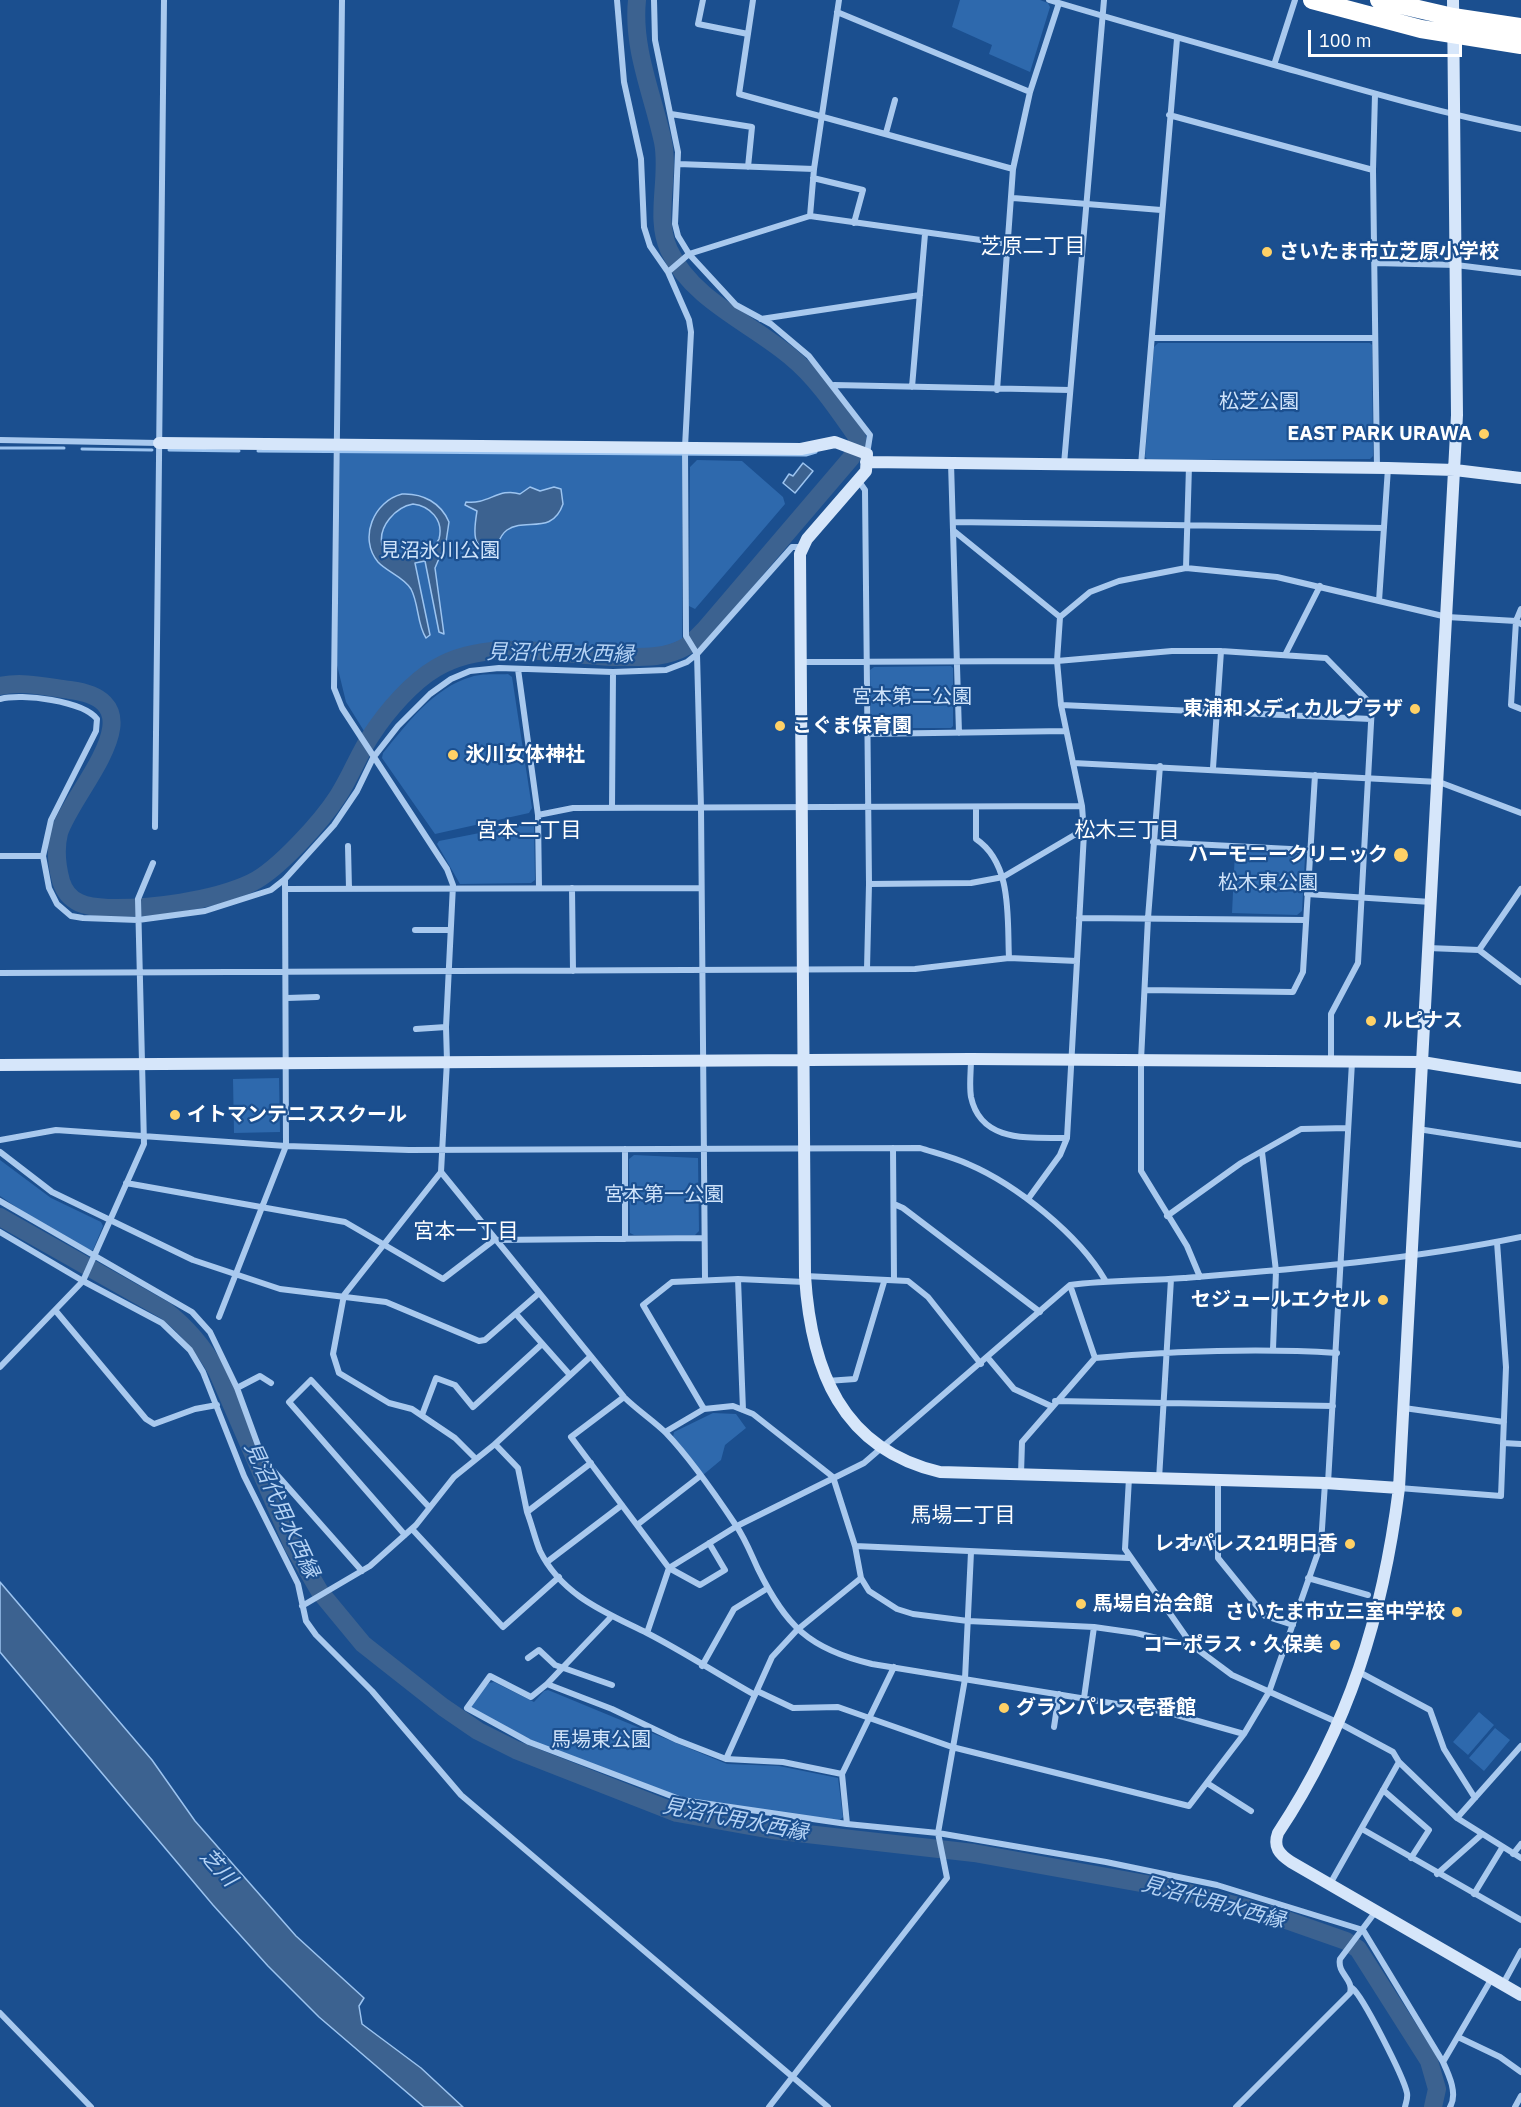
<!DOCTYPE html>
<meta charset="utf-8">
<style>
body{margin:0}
#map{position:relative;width:1521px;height:2107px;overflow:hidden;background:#1b4f8f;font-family:"IBM Plex Sans",sans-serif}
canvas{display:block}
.scale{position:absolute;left:1308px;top:30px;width:154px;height:27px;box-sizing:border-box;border:3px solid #fff;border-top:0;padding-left:8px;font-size:18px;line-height:21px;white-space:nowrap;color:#fff;-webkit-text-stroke:4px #1b4f8f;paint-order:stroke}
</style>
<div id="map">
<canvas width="1521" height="2107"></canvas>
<div class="scale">100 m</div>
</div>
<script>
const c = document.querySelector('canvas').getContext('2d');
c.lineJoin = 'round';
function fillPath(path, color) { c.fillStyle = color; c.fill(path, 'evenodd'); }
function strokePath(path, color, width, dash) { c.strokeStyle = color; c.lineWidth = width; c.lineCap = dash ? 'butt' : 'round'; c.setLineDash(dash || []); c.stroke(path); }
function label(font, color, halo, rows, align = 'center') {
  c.font = font + ' "IBM Plex Sans","Noto Sans JP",sans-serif'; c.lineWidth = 4.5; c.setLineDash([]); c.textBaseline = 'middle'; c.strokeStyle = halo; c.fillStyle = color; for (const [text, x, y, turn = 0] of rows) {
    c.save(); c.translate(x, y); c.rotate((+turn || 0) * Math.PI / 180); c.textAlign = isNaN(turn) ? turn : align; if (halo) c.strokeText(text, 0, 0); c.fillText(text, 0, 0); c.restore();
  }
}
fillPath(new Path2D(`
 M960,0H1040L1048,3L1050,7L1030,72L989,54L992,45L952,27Z
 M1158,343H1370L1372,345L1373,456L1370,459L1148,460L1145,457L1154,347Z
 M340,449L682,453V640L652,651L504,644L469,648L431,662L364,731L346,702L337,665Z
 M697,460L742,461L783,497L785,504L695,609L689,606L690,467Z
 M951,666L953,668V726L951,728H874L871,725L870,670L874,667Z
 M508,674L512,677L532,808L529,813L435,834L382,758L383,753C407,724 433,688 471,677C482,673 497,675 508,674Z
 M530,823L534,826L535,880L531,883L460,884L437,844L439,841Z
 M1235,851L1301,854L1305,857L1302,911L1297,915L1232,913Z
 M279,1078L280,1132L234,1133L233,1079Z
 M634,1155L698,1158L699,1231L695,1235H634L630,1233L629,1159Z
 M0,1160L51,1198L101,1222L103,1226L93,1250L88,1251L50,1230L0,1196Z
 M713,1413L736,1414L746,1428L725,1445L721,1460L703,1475L673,1437L674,1432Z
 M494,1682L534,1702L544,1691L548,1690L727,1764L779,1766L838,1778L843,1817L839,1821C787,1814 733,1810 681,1797C612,1780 533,1743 471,1708L470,1704L489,1683Z
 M1479,1712L1494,1725L1468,1755L1453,1742Z
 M1495,1728L1510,1740L1484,1771L1469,1758Z`), '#2e69ad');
const water = new Path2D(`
 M803,463L813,471L795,493L783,483L789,474L793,476Z
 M530,487L540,491L554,487L561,489L563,504C552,536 525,517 507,530C499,536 499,543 495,550C470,551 474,530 477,511L465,505L466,502C488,505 499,487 520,494Z
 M402,494C423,493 441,503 449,522L446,542L435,568L444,634L439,632L425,561L415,563L430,635L426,638C417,625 419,604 411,589C404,577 387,572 378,562C358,538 374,501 402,494ZM413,504C430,506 444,520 439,539C429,558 396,561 382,545C378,526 396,507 413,504Z
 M0,1582L152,1760L195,1821L296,1936L364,1998L359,2006L362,2024L421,2068L463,2107H424L319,2017L268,1966L213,1905L0,1652Z`);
fillPath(water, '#3c6290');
strokePath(water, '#9cc4f0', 1.5);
strokePath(new Path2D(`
 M0,448H64
 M82,449L152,450
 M169,450L239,451
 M258,451L806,455L816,452`), '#9cc4f0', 3);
strokePath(new Path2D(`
 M0,686C23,681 47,687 70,690C163,702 73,789 59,833C55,849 57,866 61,881C68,904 87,907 108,908C150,909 213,901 251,883C278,870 322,821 338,796C351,776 359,753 372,734C387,711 412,682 436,668C489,637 558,655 616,657C640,657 664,659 685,647C692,643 699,635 705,629L851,458L857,446V437C838,410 817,378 791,357C751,323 692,300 669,250C654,217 670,177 663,142C653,95 632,49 637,0
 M0,1217L166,1311C188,1328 203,1346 217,1371L293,1546L320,1592L363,1644L443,1707L478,1731L516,1750L677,1813L772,1830L974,1853L1174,1889L1272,1915L1346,1941L1358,1949L1429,2061L1437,2089L1433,2107`), '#3c6290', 18);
strokePath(new Path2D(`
 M342,0L334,688L342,708L447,869L453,885L446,1027L447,1061L441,1172L344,1295L333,1354L339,1373L389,1403L412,1409L455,1438L476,1459
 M617,0L624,82L641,159L644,227L650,246L668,272
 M654,0L655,40L678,152L675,224L678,236L689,254L736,305L771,324L809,356L870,435L867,454
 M703,0L698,24L748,34
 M753,0L739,94L1013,169
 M1049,0C1125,23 1201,44 1278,66C1358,89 1439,113 1521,129
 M837,12L1030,92
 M1274,65L1295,0
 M1375,94L1373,170L1377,468
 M671,114L752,127L748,167
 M1169,115L1373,170
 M886,133L895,100
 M678,164L814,169
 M813,178L863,190L854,223
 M1013,198L1161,210
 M810,216L814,169L839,0
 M1375,263L1456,265L1521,273
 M761,319L920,295
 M1152,338H1375
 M834,385L1070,390
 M912,387L925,234
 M997,390L1013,169L1030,92L1059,3
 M0,440L159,443
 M951,463L959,733
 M1064,464L1104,0
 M1141,465L1177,39
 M858,480L865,490L869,884L867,969
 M953,522L1384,528
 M954,531L1060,617
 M1186,568L1189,466
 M1379,601L1388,468
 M1521,609L1516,621L1511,705L1521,709
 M1285,655L1320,586
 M802,662L1057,661L1172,651H1221L1326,658L1372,705L1358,963L1331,1014V1062
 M518,669L538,815L539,888
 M0,699C22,693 83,701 97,719L96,731L51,820L43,856L49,888L57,904L71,916L83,918L138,920L205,911L271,890L285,879L334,825L357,791L373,758L398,726L430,694L451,679L470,671L499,668L613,672L666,670L687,662L697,654L686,636L685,447L691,332L689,320L668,272L689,254L810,216L1009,244
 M1061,705L1371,719
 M867,734L1066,731
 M1073,763L1439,782L1521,813
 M1160,766L1148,918L1141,1060V1171L1187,1246L1200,1277
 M1213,768L1221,651
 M976,807V839C1013,864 1007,919 1009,958
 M612,808L613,672
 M538,815L573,808L1082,806
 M155,827L164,0
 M1153,842L1310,850
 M348,846L349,889
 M0,856H43
 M869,884L971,883L1003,877L1076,834L1084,833
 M572,888L573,971
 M285,889L701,888
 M1307,894L1431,902
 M1079,918L1306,920
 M415,930H450
 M1428,948L1479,950L1521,982
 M1479,950L1521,889
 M0,973L915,969L1009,958L1077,961L1084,833L1082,806L1061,705L1057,661L1060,617L1090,592L1119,581L1186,568L1277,577L1447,617L1516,621L1521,624
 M1145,990L1293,992L1303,972L1315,775
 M287,998L317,997
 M416,1029L446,1027
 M971,1059C971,1071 969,1085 971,1097C981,1144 1031,1137 1067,1138
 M1418,1129L1521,1145
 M0,1140L56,1130L286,1146L409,1150L920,1148C936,1153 953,1157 968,1164C1017,1185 1079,1235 1105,1280
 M893,1148L894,1280
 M625,1149V1239
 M0,1152L52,1192L193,1260L280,1289L386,1302L479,1341L485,1340L538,1294
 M1262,1152L1276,1271L1273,1349
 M441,1172L624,1397C637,1410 654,1421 666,1433C688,1456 717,1497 735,1524C745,1538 751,1554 758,1569C786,1626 809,1649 872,1664L1166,1712L1244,1734
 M126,1183L345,1222L443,1279L494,1240L703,1238
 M1028,1199L1060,1155L1067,1138L1077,961
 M0,1201L192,1312L210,1332L237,1388L263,1459L362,1571
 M894,1204L903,1208L1040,1312
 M1167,1216L1241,1163L1301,1129L1348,1128
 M0,1232L83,1281L162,1323L190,1350L203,1372L244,1476L298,1584L306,1621L316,1635L372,1691L461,1795L828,2107
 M805,1276L908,1281L928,1297L981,1364
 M705,1279L701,808L697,654L792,547H802
 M738,1279L743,1410
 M1070,1285L1095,1358
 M55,1310L146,1419L154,1424L195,1409L217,1405
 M516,1314L570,1375
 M219,1317L286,1146L285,879
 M988,1358L1014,1389L1051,1406
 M0,1367L83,1281L144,1144L138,899L153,863
 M827,1381L855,1379L884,1282
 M237,1388L260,1376L271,1383
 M624,1397L571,1437L669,1568L700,1585L725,1570L709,1543
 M1055,1401L1333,1406
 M1404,1408L1504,1422
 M704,1409L643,1305L672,1282L738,1279L805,1282
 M422,1415L436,1378L455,1385L473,1407L542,1344
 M665,1432L704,1409L733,1406L753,1414L833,1477L855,1546L861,1578L869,1591L897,1609L913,1614L968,1621L1094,1627L1136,1633L1186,1645L1197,1649L1232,1675L1339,1723L1393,1752L1399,1762L1457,1818L1521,1746
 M1503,1443L1521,1444
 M495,1444L518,1468L527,1512
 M591,1463L527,1512C532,1525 535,1539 540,1551C562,1596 607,1613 647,1633C684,1652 719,1675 755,1695
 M1021,1474L1022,1442L1095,1358C1176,1351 1256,1348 1337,1353
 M1129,1478L1125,1549L1187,1638L1186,1645
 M1159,1479L1171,1279
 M1218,1480V1558L1265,1616L1293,1625
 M1328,1483L1352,1062
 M1399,1488L1501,1496L1506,1367L1497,1242
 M637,1525L699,1477
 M412,1529L503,1627L559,1577
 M405,1535L289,1402L311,1380L429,1507
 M1185,1543H1218
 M855,1546L1129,1558
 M547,1562L622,1505
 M1308,1578L1368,1595
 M302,1606L370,1566L416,1525L454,1477L495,1444L590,1357
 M611,1617L547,1684L612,1709L677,1740L726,1759L783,1762L842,1774L894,1667
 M647,1633L669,1568L737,1526L864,1463L1070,1285C1108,1280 1146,1281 1184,1278C1296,1269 1410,1260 1521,1237
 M528,1658L539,1650L555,1665L612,1685
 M702,1666L734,1609L768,1588
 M1359,1672L1430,1710L1444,1749L1475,1798
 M547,1684L531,1697L490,1676L467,1708L529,1742L682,1800L847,1824L938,1833L1106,1862L1217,1885L1363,1930L1443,2062C1449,2075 1458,2094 1450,2107
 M757,1691L793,1708L838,1707L952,1747L1189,1806L1244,1734L1269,1692L1321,1544L1325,1483
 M1084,1698L1094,1627
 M1054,1727L1059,1694
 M726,1759L772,1657L797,1630L861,1578
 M842,1774L847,1824
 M1207,1783L1251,1811
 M1383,1790L1429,1830L1411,1858
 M1457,1818L1521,1858
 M1362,1829L1521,1920
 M1513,1854L1521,1844
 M1437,1874L1481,1835
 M1330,1884L1399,1762
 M1474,1894L1502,1848
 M1503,1984L1521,1951
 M1352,1988C1363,1996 1404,2078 1407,2093C1408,2098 1406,2102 1405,2107
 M0,2013L91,2107
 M1458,2037L1500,2057L1521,2072
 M1443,2062L1492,1978
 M769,2107L947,1878L938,1833L965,1679L971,1552
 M1236,2107L1350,1993C1354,1979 1337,1974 1340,1959L1376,1911
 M1515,2107L1521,2096`), '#a9c9ee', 6);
strokePath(new Path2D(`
 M1453,0L1457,415L1399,1488C1383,1615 1349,1726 1278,1833C1273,1847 1279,1854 1291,1862L1521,1995
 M159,443L801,449L835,442L867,454L866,471L807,539L800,554L805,1276C811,1369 841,1449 940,1472L1325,1483L1399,1488
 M866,462L1388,468L1455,470L1521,478
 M0,1065L971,1059L1422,1062L1521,1078`), '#d6e6fa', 12);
strokePath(new Path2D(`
 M1312,0L1421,29L1521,45
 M1379,0L1453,17L1521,27`), '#fff', 18);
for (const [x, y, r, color] of [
 [1267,252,6,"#ffd166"],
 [1484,434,6,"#ffd166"],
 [1415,709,6,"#ffd166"],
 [780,726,6,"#ffd166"],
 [453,755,6,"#ffd166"],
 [1401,855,8,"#ffd166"],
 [1371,1021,6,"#ffd166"],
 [175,1115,6,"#ffd166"],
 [1383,1300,6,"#ffd166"],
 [1350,1544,6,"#ffd166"],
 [1081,1604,6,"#ffd166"],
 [1457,1612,6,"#ffd166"],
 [1335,1645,6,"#ffd166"],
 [1004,1708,6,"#ffd166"]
]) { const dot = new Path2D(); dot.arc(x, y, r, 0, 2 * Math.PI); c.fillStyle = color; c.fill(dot); strokePath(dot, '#1b4f8f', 2); }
label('bold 20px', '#fff', '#1b4f8f', [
 ["さいたま市立芝原小学校",1279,252],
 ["EAST PARK URAWA",1472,434,"right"],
 ["東浦和メディカルプラザ",1403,709,"right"],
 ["こぐま保育園",792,726],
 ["氷川女体神社",465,755],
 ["ハーモニークリニック",1388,855,"right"],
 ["ルピナス",1383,1021],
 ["イトマンテニススクール",187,1115],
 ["セジュールエクセル",1371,1300,"right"],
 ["レオパレス21明日香",1338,1544,"right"],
 ["馬場自治会館",1093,1604],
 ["さいたま市立三室中学校",1445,1612,"right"],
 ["コーポラス・久保美",1323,1645,"right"],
 ["グランパレス壱番館",1016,1708]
], 'left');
label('20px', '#cfe3fa', '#1b4f8f', [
 ["松芝公園",1259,402],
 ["見沼氷川公園",440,551],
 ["宮本第二公園",912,697],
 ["松木東公園",1268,883],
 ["宮本第一公園",664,1195],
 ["馬場東公園",601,1740]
]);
label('21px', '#fff', '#1b4f8f', [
 ["芝原二丁目",1033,247],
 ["宮本二丁目",529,831],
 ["松木三丁目",1127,831],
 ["宮本一丁目",466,1232],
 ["馬場二丁目",963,1516]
]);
label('italic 21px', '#b5d3f5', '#1b4f8f', [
 ["見沼代用水西縁",560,654,1],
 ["見沼代用水西縁",281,1510,65],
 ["見沼代用水西縁",735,1820,11],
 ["芝川",218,1868,47],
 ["見沼代用水西縁",1213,1903,15]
]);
</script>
